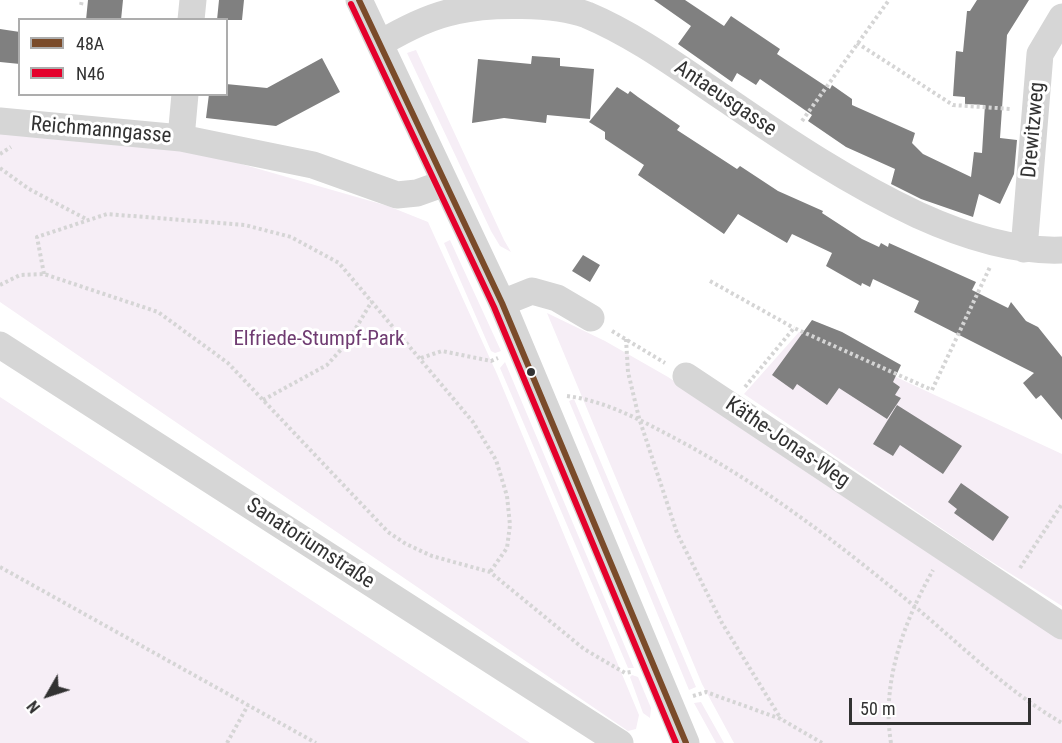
<!DOCTYPE html>
<meta charset="utf-8">
<style>
body{margin:0}
#map{position:relative;width:1062px;height:743px;overflow:hidden;background:#fff;font-family:"Roboto Condensed",sans-serif}
canvas{display:block}
.legend{position:absolute;left:18px;top:18px;width:210px;height:78px;box-sizing:border-box;background:#fff;border:2px solid #adadad;margin:0;padding:8px 10px;list-style:none;font-size:18px;color:#323232}
.legend li{display:flex;align-items:center;gap:12px;height:30px}
.legend b{width:30px;border:2px solid #adadad}
.north{position:absolute;left:18px;top:665px;width:60px;height:60px;-webkit-text-stroke:4px #fff;paint-order:stroke;rotate:231deg;font-size:16px;font-weight:700;line-height:24px;text-align:center;color:#323232}
.north::after{content:'';display:block;margin:auto;width:21px;height:27px;background:#323232;clip-path:polygon(50% 0,100% 100%,50% 72%,0 100%)}
.scale{position:absolute;left:849px;top:698px;width:182px;height:27px;box-sizing:border-box;border:3px solid #323232;border-top:0;padding-left:8px;font-size:18px;line-height:21px;white-space:nowrap;color:#323232;-webkit-text-stroke:4px #fff;paint-order:stroke}
</style>
<div id="map">
<canvas width="1062" height="743"></canvas>
<ul class="legend">
<li><b style="height:8px;background:#7a4b2a"></b>48A</li>
<li><b style="height:8px;background:#e4002b"></b>N46</li>
</ul>
<div class="north">N</div>
<div class="scale">50 m</div>
</div>
<script>
const c = document.querySelector('canvas').getContext('2d');
c.lineJoin = 'round';
function fillPath(path, color) { c.fillStyle = color; c.fill(path, 'evenodd'); }
function strokePath(path, color, width, dash) { c.strokeStyle = color; c.lineWidth = width; c.lineCap = dash ? 'butt' : 'round'; c.setLineDash(dash || []); c.stroke(path); }
function label(font, color, halo, rows, align = 'center') {
  c.font = font + ' "Roboto Condensed",sans-serif'; c.lineWidth = 6; c.setLineDash([]); c.textBaseline = 'middle'; c.strokeStyle = halo; c.fillStyle = color; for (const [text, x, y, turn = 0] of rows) {
    c.save(); c.translate(x, y); c.rotate((+turn || 0) * Math.PI / 180); c.textAlign = isNaN(turn) ? turn : align; if (halo) c.strokeText(text, 0, 0); c.fillText(text, 0, 0); c.restore();
  }
}
fillPath(new Path2D(`
 M416,50L504,240L511,252L500,246L491,231L407,53Z
 M0,129L196,151L388,206L428,222L497,374L639,715L636,729L628,731L0,302Z
 M450,240L501,351L495,353L491,351L444,243Z
 M547,313L605,341L668,377L1062,636V743H734L702,684Z
 M799,332L1062,454V606L973,550L744,394Z
 M505,362L634,668H628L500,368Z
 M0,397L530,743H0Z
 M574,399L696,687L689,690L569,401Z
 M632,675L638,677L651,708L650,718L643,713L630,677Z
 M701,702L724,743H716L694,703Z`), '#f6eef6');
fillPath(new Path2D(`
 M88,0H123L121,20H86Z
 M219,0H244L242,20H217Z
 M654,0H685L724,26L731,16L780,49L777,54L830,89L832,85L852,99V105L915,133L912,143L923,154L971,177L974,152L982,153L985,105L965,104V97L953,96L956,51L963,52L967,11H970L977,0H1029L1007,35L1000,138L1017,140L1014,174L1000,204L979,194L973,217L921,199L891,184L895,169L846,147L808,121L812,115L760,79L756,85L737,73L732,82L678,44L691,26Z
 M0,29L20,32V64L0,62Z
 M532,56L560,58V66L594,69L590,119L547,115L546,123L504,118L472,123L478,59L531,64Z
 M322,58L340,92L276,126L206,118L209,94H226V84L267,88Z
 M617,87L628,94L630,91L638,97L680,126L677,130L737,169L740,166L778,191L823,211L822,213L862,239L879,247L881,243L888,247L889,243L976,282L972,290L1008,308L1011,302L1026,321L1038,327L1062,357V420L1041,395L1036,399L1023,383L1034,373L914,312L919,301L873,279L870,287L862,283L861,286L826,266L832,253L792,234L787,243L738,214L724,234L638,175L644,165L605,139V132L589,122Z
 M583,255L600,265L590,282L572,271Z
 M812,320L842,332L901,365L893,382L900,387L895,395L901,398L887,419L839,388L827,405L797,384L793,390L772,375Z
 M897,405L962,446L943,474L900,445L893,456L873,444Z
 M961,483L1009,517L993,541L954,513L957,509L948,502Z`), '#808080');
strokePath(new Path2D(`
 M81,5L82,0
 M857,43L953,105L1011,109
 M802,121L889,0
 M0,154L11,147
 M0,168L29,189L88,220
 M44,274L37,237L107,214L245,225L291,237L339,263L473,422L496,460L507,496L510,525L507,548L490,572
 M710,281L794,328
 M0,285L20,275L44,274L158,312L228,363L388,532L406,544L432,556L490,572L584,649L625,673L631,672
 M612,331L665,363
 M626,339L628,372L639,418L677,533L722,623L781,719
 M421,358L442,351L491,361L498,358
 M745,387L794,328L932,390L990,267
 M567,396C607,401 644,422 680,441C764,486 839,544 913,605C962,646 1007,691 1062,723
 M263,400L327,365L347,343L372,301
 M0,567L316,743
 M1020,568L1062,504
 M693,696L706,692L781,719L822,743
 M227,743L248,705
 M891,743C881,682 904,622 933,570`), '#d5d5d5', 4, [3, 3]);
strokePath(new Path2D(`
 M359,0L502,303L686,743
 M191,20L193,0
 M381,43C403,30 430,16 456,11C488,3 556,3 587,15C637,36 682,70 727,100C788,142 850,183 918,215C962,235 1012,252 1062,250
 M0,121L181,138L313,165L397,195L417,193L445,183
 M181,138L185,94
 M1024,249L1040,54L1062,17
 M502,303L532,291L557,298L591,318
 M0,345L620,743
 M686,376L1062,626`), '#d6d6d6', 27);
strokePath(new Path2D(`
 M359,0L502,303L686,743`), '#7a4b2a', 6);
strokePath(new Path2D(`
 M351,4L494,307L676,743`), '#e4002b', 6);
for (const [x, y, r, color] of [
 [531,372,5,"#323232"]
]) { const dot = new Path2D(); dot.arc(x, y, r, 0, 2 * Math.PI); c.fillStyle = color; c.fill(dot); strokePath(dot, '#fff', 2); }
label('21px', '#323232', '#fff', [
 ["Antaeusgasse",725,99,34],
 ["Drewitzweg",1034,130,-85],
 ["Reichmanngasse",101,131,5],
 ["Käthe-Jonas-Weg",787,443,34],
 ["Sanatoriumstraße",310,544,33]
]);
label('21px', '#703c72', '#fff', [
 ["Elfriede-Stumpf-Park",319,340]
]);
</script>
